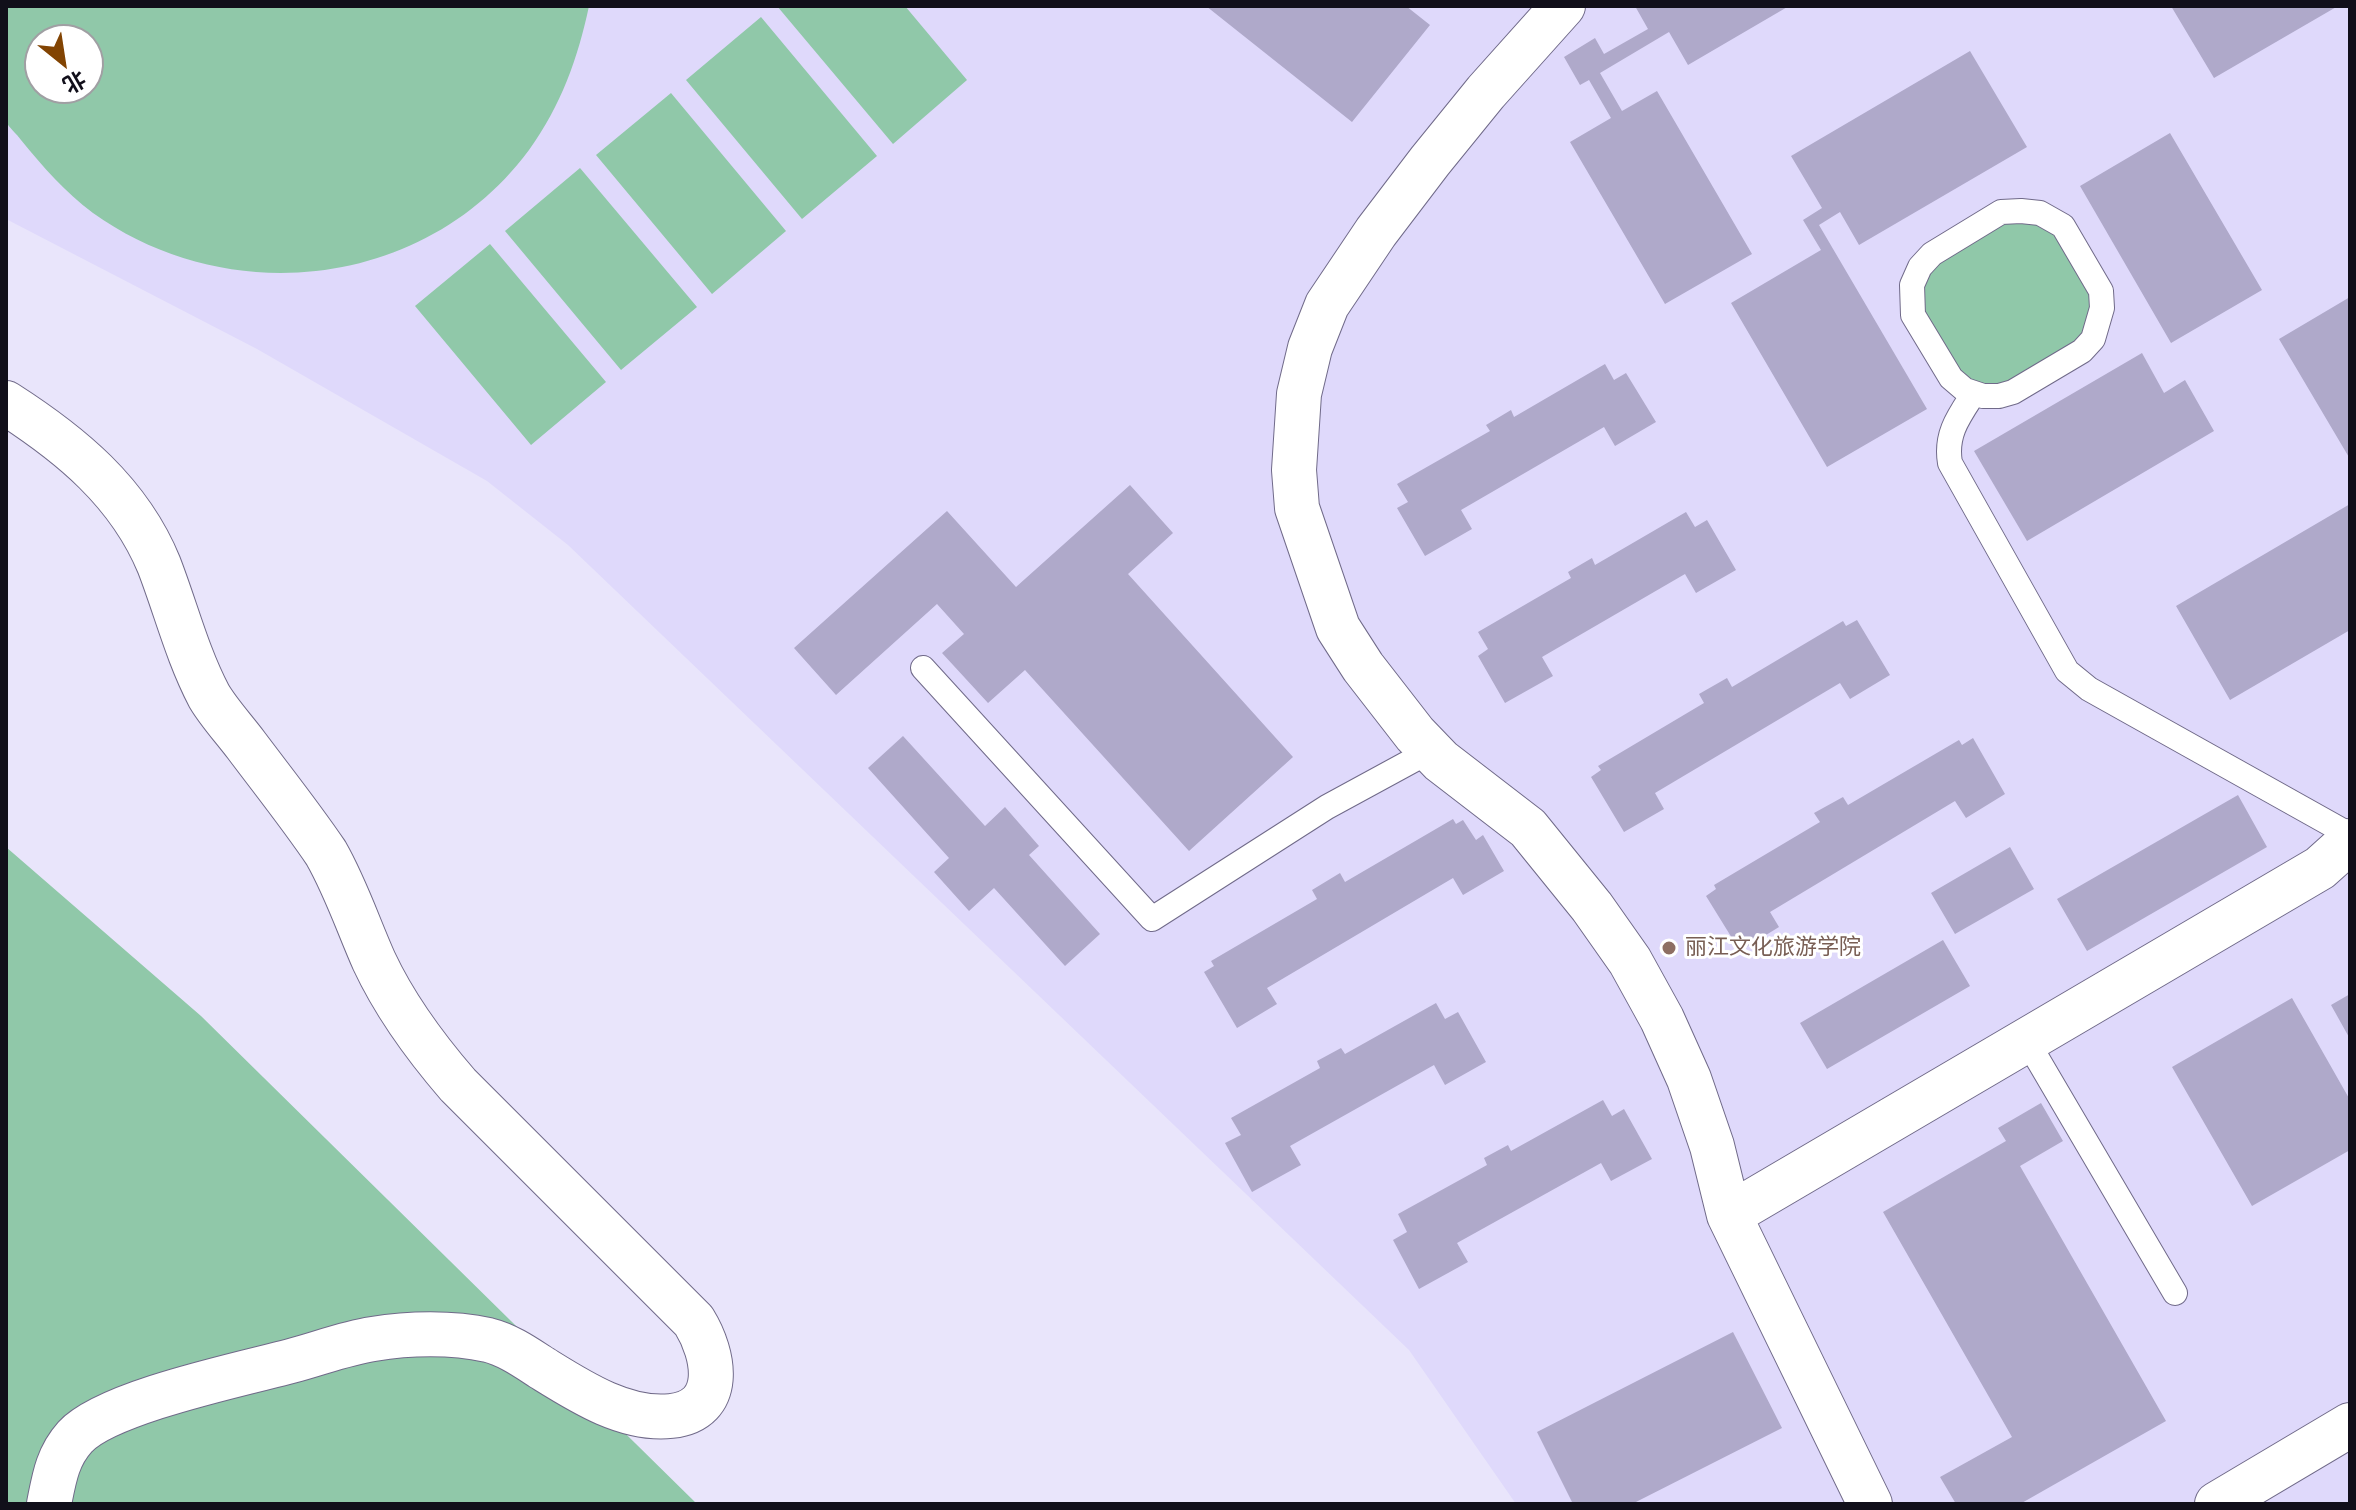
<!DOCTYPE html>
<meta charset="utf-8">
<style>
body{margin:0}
#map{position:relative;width:2356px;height:1510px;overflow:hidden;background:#e9e5fb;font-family:Literata,"Noto Sans SC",serif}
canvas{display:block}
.frame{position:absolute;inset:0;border:8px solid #110f1a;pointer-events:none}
.north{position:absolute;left:24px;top:24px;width:80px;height:80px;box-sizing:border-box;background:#fff;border:2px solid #a09fa3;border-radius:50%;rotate:150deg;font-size:22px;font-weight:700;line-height:32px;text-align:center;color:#110f1a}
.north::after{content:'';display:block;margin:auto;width:28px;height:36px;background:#824403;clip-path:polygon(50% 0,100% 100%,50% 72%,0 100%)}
</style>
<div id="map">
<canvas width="2356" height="1510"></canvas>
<div class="frame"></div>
<div class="north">北</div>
</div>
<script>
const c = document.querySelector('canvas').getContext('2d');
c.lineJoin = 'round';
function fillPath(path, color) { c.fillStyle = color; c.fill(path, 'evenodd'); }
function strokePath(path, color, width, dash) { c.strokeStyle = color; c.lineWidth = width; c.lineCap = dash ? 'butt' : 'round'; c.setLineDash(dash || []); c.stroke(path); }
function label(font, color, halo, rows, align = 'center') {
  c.font = font + ' Literata,"Noto Sans SC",serif'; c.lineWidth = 6; c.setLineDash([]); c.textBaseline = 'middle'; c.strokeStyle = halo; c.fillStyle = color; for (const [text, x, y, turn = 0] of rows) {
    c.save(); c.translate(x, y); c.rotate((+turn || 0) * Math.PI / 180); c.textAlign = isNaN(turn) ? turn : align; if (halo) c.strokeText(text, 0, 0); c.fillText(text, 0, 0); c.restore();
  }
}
fillPath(new Path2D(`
 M6,6H2350V1504H1516L1409,1350L568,545L487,481L257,349L6,219ZM40,40H88V88H40Z`), '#dfd9fb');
fillPath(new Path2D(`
 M6,6H589C578,58 561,106 529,150C427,288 230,311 93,213C65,192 43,167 21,140C17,134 8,127 6,121C4,115 6,103 6,97C6,66 6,36 6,6ZM40,40H88V88H40Z
 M777,6H905L967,80L893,144Z
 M761,17L877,156L802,219L686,80Z
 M671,93L786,231L712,294L596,155Z
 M580,168L697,307L621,370L505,231Z
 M2005,222L2037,223L2056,233L2092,294L2090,321L2076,344L2009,383L1985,386L1970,381L1958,372L1923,311L1921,287L1938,261Z
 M490,244L606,382L531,445L415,306Z
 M6,847L201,1016L697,1504H6Z`), '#90c8a9');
fillPath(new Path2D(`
 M1206,6H1406L1430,25L1352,122Z
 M1635,6H1789L1688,65L1669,32L1600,73L1622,111L1657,91L1752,254L1665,304L1570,142L1611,118L1589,80L1580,85L1564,57L1595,38L1604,54L1648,29Z
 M2171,6H2338L2214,78Z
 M1970,51L2027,147L1859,245L1840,212L1819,225L1927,409L1827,467L1731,303L1821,250L1803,220L1822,208L1791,156Z
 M2170,133L2262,290L2171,343L2080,186Z
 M2350,297V459L2279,339Z
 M2142,353L2164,393L2185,380L2214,431L2027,541L1974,451Z
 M1605,364L1614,380L1626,373L1656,422L1615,446L1604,427L1461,510L1472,529L1425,556L1397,508L1408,502L1397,484L1490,431L1486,425L1511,410L1514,417Z
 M1130,485L1173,533L1128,574L1293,757L1189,851L1025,670L988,703L942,653L964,634L937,604L836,695L794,648L947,511L1016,587Z
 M2350,504V630L2230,700L2176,606Z
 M1686,512L1695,527L1707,520L1736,570L1696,593L1685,574L1542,657L1553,676L1505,703L1478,656L1488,649L1478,632L1571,578L1568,572L1592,558L1595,565Z
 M1857,620L1890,675L1850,699L1840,683L1655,793L1664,809L1624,832L1591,777L1601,770L1598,766L1704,703L1699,694L1727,678L1732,687L1843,621L1846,626Z
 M903,736L985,826L1005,807L1039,846L1029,855L1100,934L1065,966L994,888L969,911L934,872L949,858L868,768Z
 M1973,738L2005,794L1966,818L1955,801L1770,912L1779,927L1740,951L1706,896L1716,889L1714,885L1820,822L1814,813L1843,797L1848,805L1959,740L1962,745Z
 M2238,795L2267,847L2087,951L2057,899Z
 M1453,819L1456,824L1463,820L1476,840L1483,835L1504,871L1463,895L1453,878L1267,988L1277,1004L1237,1028L1204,972L1214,966L1211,961L1317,899L1312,890L1340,873L1345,882Z
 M2010,847L2034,889L1955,934L1931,893Z
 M1943,940L1970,986L1827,1069L1800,1023Z
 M2350,994V1039L2331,1005Z
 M2292,998L2350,1100V1150L2252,1206L2172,1067Z
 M1436,1003L1445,1019L1458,1012L1486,1062L1445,1085L1434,1065L1290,1146L1301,1165L1252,1192L1225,1143L1241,1135L1231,1118L1320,1068L1317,1061L1341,1048L1345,1054Z
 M1603,1100L1612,1116L1624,1109L1652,1159L1611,1181L1601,1163L1457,1243L1468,1262L1419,1289L1393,1240L1407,1232L1398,1214L1487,1165L1484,1158L1508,1145L1511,1151Z
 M2041,1103L2063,1141L2020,1166L2166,1421L2020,1504H1956L1940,1477L2012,1437L1883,1212L2006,1141L1998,1128Z
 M1733,1332L1782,1428L1632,1504H1573L1537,1432Z`), '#afa9ca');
const service = new Path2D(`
 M2021,211L2040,213L2063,226L2101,291L2102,308L2093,339L2082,351L2013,392L1999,396H1983L1965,390L1951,378L1913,315L1912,285L1920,267L1932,254L2001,212Z
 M1974,393C1959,416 1945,434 1950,463L2067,671L2089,689L2350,835
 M923,668L1152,919L1327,807L1430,751
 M2027,1041L2175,1293`);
const minor = new Path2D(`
 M1563,6L1486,92L1430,161L1376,232L1327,305L1310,348L1299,394L1294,470L1297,508L1338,628L1363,667L1415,734L1441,761L1528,828L1592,907L1630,961L1662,1019L1689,1079L1712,1146L1729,1215L1870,1504
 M6,403C70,444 129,492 159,565C176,609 187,654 209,696C219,713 234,729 246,745C273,781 301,816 326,853C346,888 358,925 374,961C395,1006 426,1048 458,1085L694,1321C715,1355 725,1410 671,1416C625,1421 579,1391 542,1368C525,1357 508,1345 488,1340C452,1332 409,1333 373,1339C346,1343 318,1354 291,1361C242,1374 107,1402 75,1437C57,1457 54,1479 49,1504
 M1729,1215L2320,868L2350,841
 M2217,1504L2350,1425`);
strokePath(service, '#706a89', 26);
strokePath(minor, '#706a89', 46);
strokePath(service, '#fff', 24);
strokePath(minor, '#fff', 44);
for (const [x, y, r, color] of [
 [1669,948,8,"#8d6e63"]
]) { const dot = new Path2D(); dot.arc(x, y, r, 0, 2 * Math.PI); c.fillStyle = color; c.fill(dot); strokePath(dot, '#fff', 3); }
label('22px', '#785e54', '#fff', [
 ["丽江文化旅游学院",1685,948]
], 'left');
</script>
